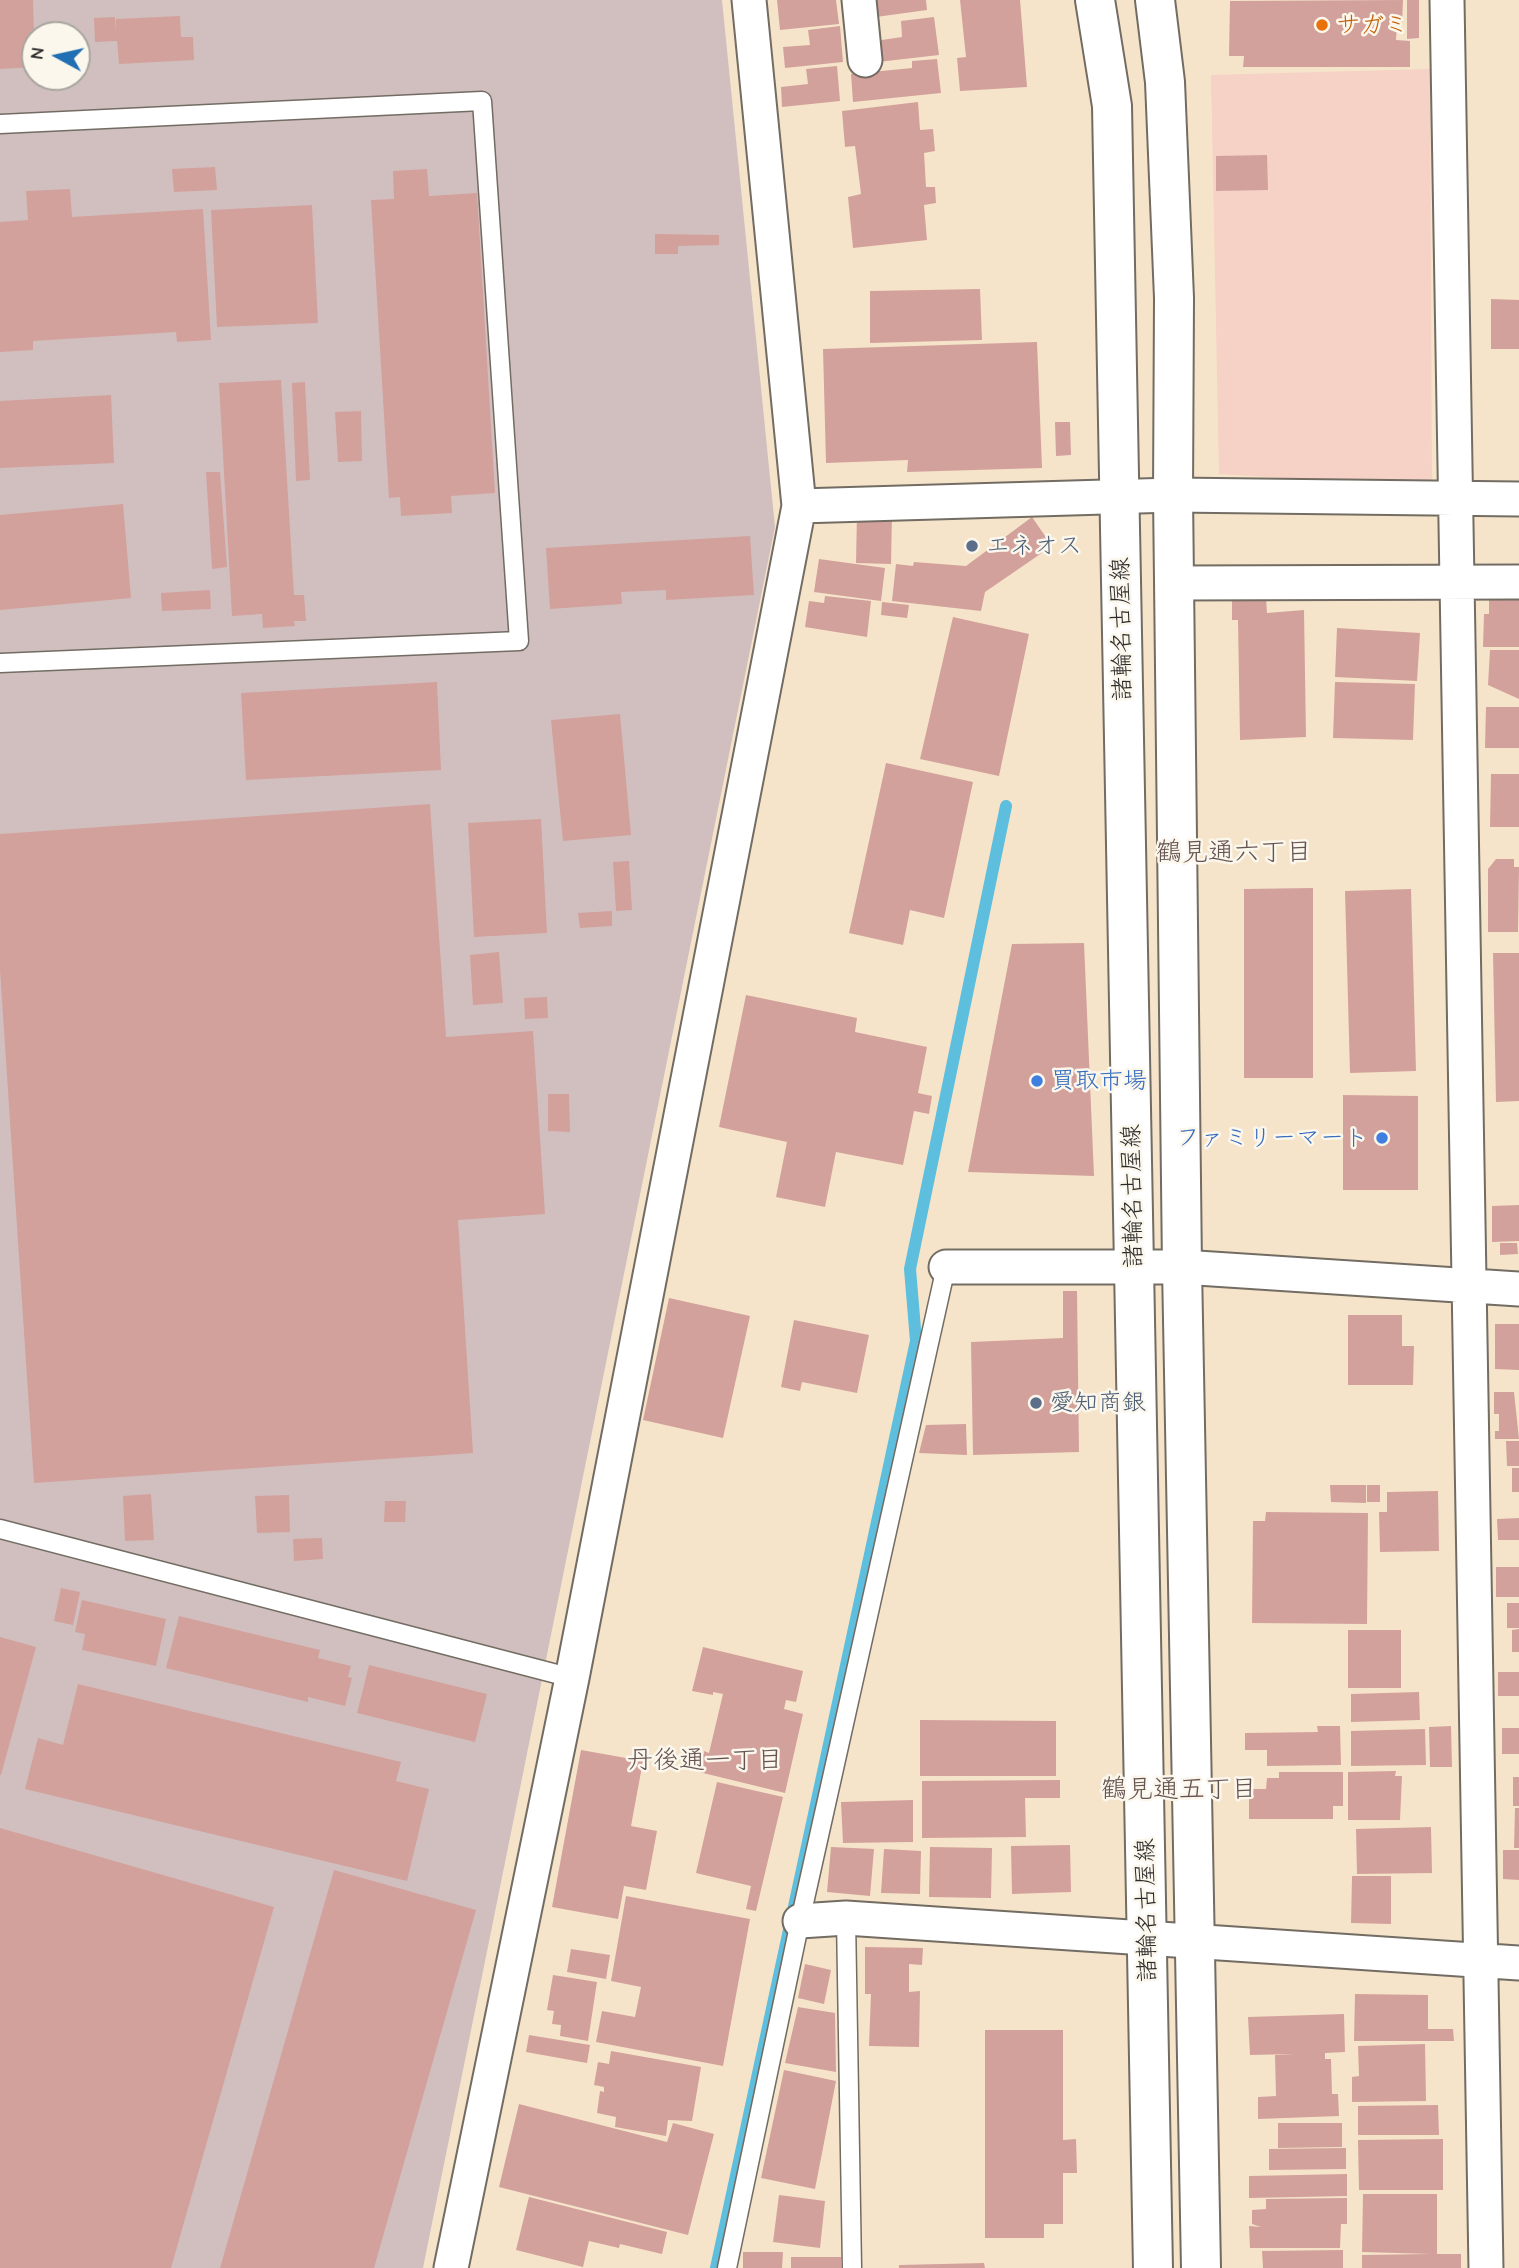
<!DOCTYPE html>
<meta charset="utf-8">
<style>
body{margin:0}
#map{position:relative;width:1519px;height:2268px;overflow:hidden;background:#f6e4ca;font-family:"Comic Neue",sans-serif}
canvas{display:block}
.north{position:absolute;left:21px;top:21px;width:70px;height:70px;box-sizing:border-box;background:#fbf7ec;border:2px solid #a8a59f;border-radius:50%;rotate:278deg;font-size:19px;font-weight:700;line-height:28px;text-align:center;color:#2b2b2b}
.north::after{content:'';display:block;margin:auto;width:24px;height:32px;background:#1f6fb2;clip-path:polygon(50% 0,100% 100%,50% 72%,0 100%)}
</style>
<div id="map">
<canvas width="1519" height="2268"></canvas>
<div class="north">N</div>
</div>
<script>
const c = document.querySelector('canvas').getContext('2d');
c.lineJoin = 'round';
function fillPath(path, color) { c.fillStyle = color; c.fill(path, 'evenodd'); }
function strokePath(path, color, width, dash) { c.strokeStyle = color; c.lineWidth = width; c.lineCap = dash ? 'butt' : 'round'; c.setLineDash(dash || []); c.stroke(path); }
function label(font, color, halo, rows, align = 'center') {
  c.font = font + ' "Comic Neue","Klee One",sans-serif'; c.lineWidth = 5; c.setLineDash([]); c.textBaseline = 'middle'; c.strokeStyle = halo; c.fillStyle = color; for (const [text, x, y, turn = 0] of rows) {
    c.save(); c.translate(x, y); c.rotate((+turn || 0) * Math.PI / 180); c.textAlign = isNaN(turn) ? turn : align; if (halo) c.strokeText(text, 0, 0); c.fillText(text, 0, 0); c.restore();
  }
}
fillPath(new Path2D(`
 M1430,69L1432,487L1219,474L1211,75Z`), '#f6d1c5');
fillPath(new Path2D(`
 M0,0H722L775,527L423,2268H0ZM35,35H77V77H35Z`), '#d1bfbf');
strokePath(new Path2D(`
 M716,2268L916,1341L910,1269L1006,806`), '#5ebedd', 12);
fillPath(new Path2D(`
 M0,0H33L35,67L0,69Z
 M777,0H836L839,24L780,30Z
 M874,0H926L927,10L876,17Z
 M960,0H1020L1027,87L960,91L957,58L966,57Z
 M1403,0L1402,25H1397L1396,40L1410,41V67H1243L1244,56H1229L1230,1Z
 M1407,0H1419V38L1407,39Z
 M180,16L181,37H193L194,60L119,64L117,41L95,42L94,18L115,17L116,32V19Z
 M934,17L939,55L878,62L875,41L902,37L901,21Z
 M840,26L843,62L785,68L783,47L810,45L808,30Z
 M937,59L941,93L853,102L851,74L912,68V61Z
 M837,66L840,101L782,107L781,87L808,84L806,69Z
 M918,102L920,130L933,129L935,151L924,153L926,187H935L936,203L924,205L927,240L853,248L848,197L861,194L855,146L845,147L842,111Z
 M1267,155L1268,190L1216,191V156Z
 M215,167L217,190L174,192L172,169Z
 M427,169L429,196L477,193L495,493L451,496L452,513L401,516L400,497L389,498L371,200L394,199L393,171Z
 M70,189L72,217L203,209L211,340L177,342L176,332L33,341V350L0,352V222L28,220L26,191Z
 M312,205L318,323L217,327L211,210Z
 M655,234L719,235V245L678,246V254H655Z
 M980,289L982,340L870,343V291Z
 M1491,299L1519,300V349H1491Z
 M1037,342L1042,468L907,472L908,460L826,463L823,349Z
 M281,380L294,595H304L306,621H294L295,626L263,628L262,614L232,616L219,383Z
 M305,382L310,480L296,481L292,383Z
 M111,395L114,463L0,468V401Z
 M361,411L362,461L338,462L335,412Z
 M1055,422H1070L1071,455L1056,456Z
 M206,472H220L227,567L212,569Z
 M123,504L131,598L0,610V515Z
 M857,512L892,513L891,564L856,563Z
 M1032,517L1052,546L985,592L981,611L892,601L896,564L913,566L914,562L966,566Z
 M750,536L754,595L666,600V590L621,592L622,604L550,609L546,548Z
 M819,559L885,568L881,601L814,592Z
 M210,590L211,609L162,611L161,593Z
 M825,596L871,601L867,637L805,627L809,601L824,603Z
 M1232,597L1266,598L1267,613L1304,610L1306,737L1240,740L1238,620H1232Z
 M1489,598L1519,599V647H1483L1484,614H1489Z
 M882,602L909,605L907,618L881,615Z
 M953,617L1029,634L999,776L920,759Z
 M1337,628L1420,633L1417,681L1335,677Z
 M1490,650H1519V699L1488,685Z
 M437,682L441,770L246,780L241,693Z
 M1335,682L1415,684L1413,740L1333,738Z
 M1486,707H1519V748H1485Z
 M620,714L631,835L563,841L551,720Z
 M886,763L973,782L944,918L910,910L903,945L849,933Z
 M1491,774H1519V827H1490Z
 M430,804L446,1037L533,1031L545,1214L458,1220L473,1453L34,1483L0,970V834Z
 M541,819L547,933L474,937L468,823Z
 M1496,859H1514V867H1519L1518,932H1488V869Z
 M629,861L632,910L616,911L613,862Z
 M1313,888V1078H1244V889Z
 M1411,889L1416,1071L1350,1073L1345,891Z
 M612,911V926L580,928L578,913Z
 M1084,943L1094,1176L968,1172L1012,944Z
 M499,952L503,1003L473,1005L470,955Z
 M1493,953H1519V1101L1496,1102Z
 M746,995L857,1018L855,1032L927,1047L918,1093L932,1096L929,1114L914,1111L903,1165L836,1152L825,1207L776,1197L787,1142L719,1127Z
 M547,997L548,1018L525,1019L524,998Z
 M548,1094H569L570,1132L548,1131Z
 M1343,1095L1418,1096V1190H1343Z
 M1519,1205V1241L1492,1242V1206Z
 M1500,1243H1517L1518,1254L1500,1255Z
 M1063,1291H1077L1079,1452L973,1455L971,1342L1063,1338Z
 M669,1298L750,1316L723,1438L643,1420Z
 M1348,1315H1402V1346H1414L1413,1385H1348Z
 M794,1320L869,1335L857,1393L802,1382L800,1391L781,1387Z
 M1495,1324H1519V1370L1495,1369Z
 M1494,1392H1514L1519,1439H1495V1431H1499V1414H1494Z
 M966,1424L967,1455L919,1453L926,1425Z
 M1506,1441H1519V1466H1507Z
 M1512,1468H1519V1492H1512Z
 M1330,1485H1366V1503L1331,1502Z
 M1367,1485H1380V1502H1367Z
 M1438,1491L1439,1551L1380,1552L1379,1512H1387V1492Z
 M151,1494L154,1540L125,1541L123,1496Z
 M289,1495L290,1532L257,1533L255,1496Z
 M385,1501H406L405,1522H384Z
 M1266,1512L1368,1513L1367,1624L1252,1623L1253,1521H1265Z
 M1519,1518V1540H1498L1497,1519Z
 M322,1538L323,1559L294,1561L293,1539Z
 M1496,1567H1519V1597H1496Z
 M61,1588L80,1592L73,1625L54,1621Z
 M82,1600L166,1619L156,1666L82,1650L85,1634L75,1632Z
 M1507,1603H1519V1628H1507Z
 M179,1616L320,1650L318,1658L351,1666L348,1677L352,1678L345,1706L308,1697V1702L166,1668Z
 M1519,1629V1652H1512V1630Z
 M1348,1630H1401V1688H1348Z
 M0,1637L36,1647L1,1775H0Z
 M703,1647L803,1671L796,1702L786,1700L784,1709L803,1714L785,1793L699,1772L704,1751L709,1753L723,1694L713,1692V1695L692,1691Z
 M369,1665L487,1694L475,1742L357,1713Z
 M1498,1672H1519V1696H1498Z
 M78,1684L401,1762L396,1781L429,1789L407,1881L25,1789L38,1738L63,1745Z
 M1419,1692L1420,1720L1351,1722V1694Z
 M920,1720L1056,1721V1776H920Z
 M1317,1726H1340L1341,1765L1267,1766V1750H1245V1733L1318,1732Z
 M1451,1726L1452,1767H1430L1429,1727Z
 M1502,1728H1519V1754H1502Z
 M1425,1729L1426,1765L1351,1766V1731Z
 M581,1750L643,1761L631,1826L657,1831L646,1890L624,1886L618,1919L552,1907Z
 M1396,1771L1395,1776H1402L1400,1820H1348V1772Z
 M1279,1772H1343V1806H1333V1819H1249V1789H1266L1267,1778H1279Z
 M1513,1777H1519V1806H1513Z
 M1060,1780V1798H1025L1026,1837L922,1838V1781Z
 M717,1782L783,1797L756,1911L746,1909L751,1886L696,1873Z
 M913,1800V1842L843,1843L841,1802Z
 M1515,1808H1519V1848H1514Z
 M1431,1827L1432,1873L1357,1874L1356,1829Z
 M0,1828L274,1907L171,2268H0Z
 M1070,1845L1071,1892L1012,1894L1011,1846Z
 M831,1847L874,1849L870,1896L827,1892Z
 M930,1847L992,1848L991,1898L929,1897Z
 M884,1849L921,1851L920,1894L881,1893Z
 M1503,1850H1519V1880L1503,1879Z
 M334,1870L476,1910L374,2268H220Z
 M1352,1876H1391V1924L1351,1923Z
 M626,1896L750,1919L723,2066L596,2042L602,2011L635,2017L641,1987L611,1981Z
 M865,1947L923,1948L922,1965L909,1964V1992L920,1991L919,2047L869,2046L871,1994H865Z
 M571,1949L610,1955L606,1979L567,1972Z
 M805,1964L831,1970L824,2004L798,1998Z
 M553,1975L597,1982L588,2041L560,2036L561,2025L552,2024L554,2011L547,2010Z
 M1355,1994L1428,1995V2029H1453L1454,2041H1354Z
 M798,2007L835,2013L836,2072L785,2063Z
 M1344,2014L1345,2052L1325,2053V2059H1331L1332,2094H1338L1339,2116L1258,2119V2097L1276,2096L1275,2055L1294,2054L1250,2055L1248,2017Z
 M985,2030H1063V2140L1076,2139L1077,2173H1063V2224H1044V2238H985Z
 M529,2035L590,2045L587,2063L526,2052Z
 M1425,2044L1426,2101L1352,2102V2077L1359,2076L1358,2046Z
 M611,2051L701,2067L692,2121L668,2120L666,2136L615,2127L616,2117L597,2113L600,2091L604,2092V2087L594,2085L598,2062L609,2064Z
 M784,2070L836,2081L815,2189L761,2178Z
 M519,2104L667,2142L673,2123L714,2134L688,2235L499,2187Z
 M1438,2105L1439,2135H1358V2106Z
 M1278,2123H1342V2147L1278,2148Z
 M1443,2139V2190H1359L1358,2140Z
 M1346,2148V2169L1269,2170V2149Z
 M1347,2174V2196L1249,2198V2176Z
 M1363,2194H1437V2254H1461V2268H1362V2255L1431,2254L1362,2252Z
 M779,2195L825,2201L820,2248L773,2242Z
 M529,2197L667,2232L662,2254L620,2244L619,2248L589,2241L583,2267L516,2250Z
 M1347,2198V2224H1341L1340,2248H1250L1249,2226L1261,2227L1252,2224V2210L1266,2209V2199Z
 M1343,2250V2268H1263L1262,2251Z
 M743,2252H783L782,2268H743Z
 M791,2257H841V2268H791Z
 M984,2263L985,2268H899V2265Z`), '#d3a19b');
const lane = new Path2D(`
 M0,124L482,101L519,641L0,663
 M0,1529L572,1678
 M846,1918L852,2268
 M727,2268L800,1921L946,1267`);
const street = new Path2D(`
 M859,0L865,60
 M1447,0L1486,2268
 M799,506L1173,495L1519,499
 M1176,583L1519,582
 M946,1267H1182L1519,1289
 M800,1921L846,1918L1519,1963
 M451,2268L572,1678L799,506L749,0`);
const primary = new Path2D(`
 M1095,0L1112,106L1153,2268
 M1155,0L1165,82L1174,298L1173,495L1182,1267L1201,2268`);
strokePath(lane, '#726c63', 21);
strokePath(street, '#726c63', 37);
strokePath(primary, '#726c63', 42);
strokePath(lane, '#fff', 18);
strokePath(street, '#fff', 33);
strokePath(primary, '#fff', 38);
for (const [x, y, r, color] of [
 [1322,25,7,"#e8710a"],
 [972,546,7,"#5c6f8a"],
 [1037,1081,7,"#3f7fe0"],
 [1382,1138,7,"#3f7fe0"],
 [1036,1403,7,"#5c6f8a"]
]) { const dot = new Path2D(); dot.arc(x, y, r, 0, 2 * Math.PI); c.fillStyle = color; c.fill(dot); strokePath(dot, '#fbf7ec', 2.5); }
label('24px', '#c56008', '#fbf7ec', [
 ["サガミ",1336,25]
], 'left');
label('24px', '#4e5e75', '#fbf7ec', [
 ["エネオス",986,546],
 ["愛知商銀",1050,1403]
], 'left');
label('24px', '#2b2b2b', '#fbf7ec', [
 ["諸輪名古屋線",1122,629,-91],
 ["諸輪名古屋線",1133,1196,-91],
 ["諸輪名古屋線",1147,1910,-91]
]);
label('24px', '#366cbe', '#fbf7ec', [
 ["買取市場",1051,1081],
 ["ファミリーマート",1368,1138,"right"]
], 'left');
label('26px', '#665452', '#fbf7ec', [
 ["鶴見通六丁目",1234,853],
 ["丹後通一丁目",705,1761],
 ["鶴見通五丁目",1179,1790]
]);
</script>
